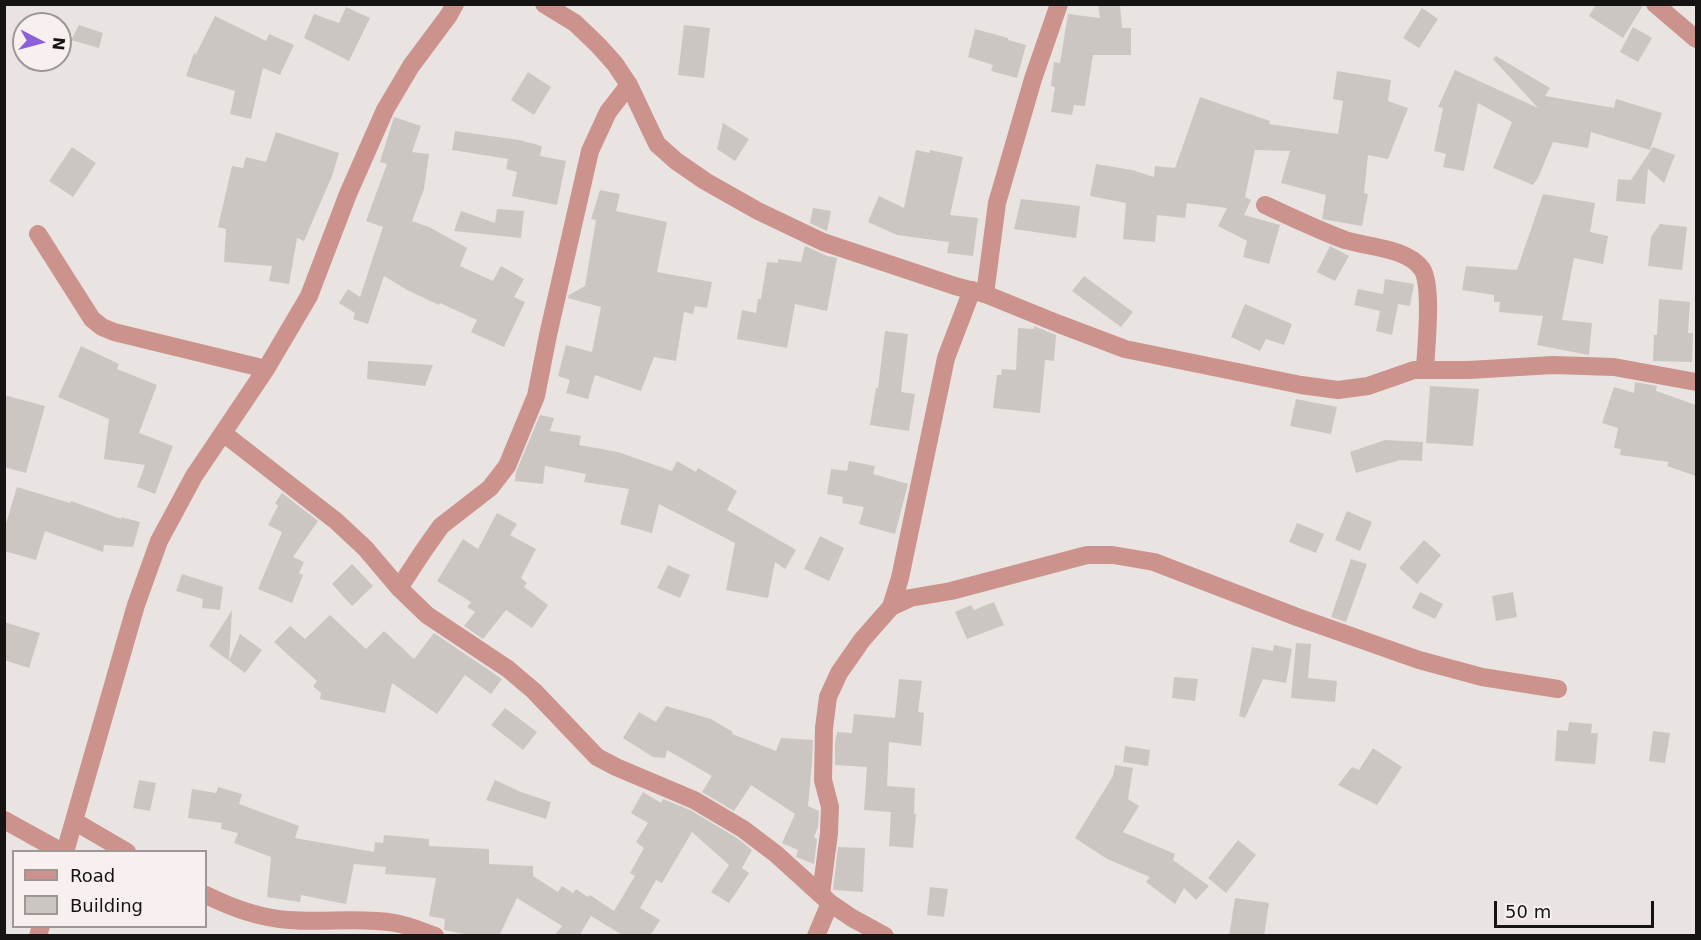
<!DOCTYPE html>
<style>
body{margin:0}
#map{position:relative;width:1701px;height:940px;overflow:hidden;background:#e9e3e1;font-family:"DejaVu Sans",sans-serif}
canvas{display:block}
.frame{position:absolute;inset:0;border:6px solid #161413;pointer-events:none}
.legend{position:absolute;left:12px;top:850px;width:195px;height:78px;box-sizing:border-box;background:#f7f0ee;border:2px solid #9d9896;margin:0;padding:8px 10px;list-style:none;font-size:18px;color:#161413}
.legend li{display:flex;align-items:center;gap:12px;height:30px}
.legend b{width:30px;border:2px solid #9d9896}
.north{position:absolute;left:12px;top:12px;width:60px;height:60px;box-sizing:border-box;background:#f7f0ee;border:2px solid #9d9896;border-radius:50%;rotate:96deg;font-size:16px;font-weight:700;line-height:24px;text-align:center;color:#161413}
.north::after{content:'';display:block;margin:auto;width:21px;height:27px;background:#8c60d9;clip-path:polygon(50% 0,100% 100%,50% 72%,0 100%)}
.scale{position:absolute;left:1494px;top:901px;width:160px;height:27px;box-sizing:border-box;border:3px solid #161413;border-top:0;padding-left:8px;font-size:18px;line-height:21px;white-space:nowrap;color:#161413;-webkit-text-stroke:4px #f7f0ee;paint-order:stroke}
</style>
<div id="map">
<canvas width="1701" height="940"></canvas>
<div class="frame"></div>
<ul class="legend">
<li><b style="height:8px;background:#cb938c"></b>Road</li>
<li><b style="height:16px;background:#ccc6c3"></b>Building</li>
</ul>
<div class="north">N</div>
<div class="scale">50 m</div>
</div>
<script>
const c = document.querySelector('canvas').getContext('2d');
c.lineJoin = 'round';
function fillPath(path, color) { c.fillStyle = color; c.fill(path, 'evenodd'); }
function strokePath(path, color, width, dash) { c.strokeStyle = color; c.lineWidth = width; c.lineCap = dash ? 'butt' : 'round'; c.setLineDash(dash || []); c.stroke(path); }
fillPath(new Path2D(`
 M1098,4H1120L1122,28H1131V55H1093L1085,106L1074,105L1072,115L1051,112L1055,87L1051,86L1054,62L1060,63L1068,14L1100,18Z
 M1596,4H1644L1623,38L1589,16Z
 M346,7L370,18L349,61L304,38L314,14L339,23Z
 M1422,8L1438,19L1419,48L1403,38Z
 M215,16L266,41L269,34L294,45L280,75L263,68L251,119L230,114L235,91L186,76L194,53L196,54Z
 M79,25L103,33L99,48L71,40Z
 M684,25L710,28L704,78L678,75Z
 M1633,27L1652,38L1638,62L1620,52Z
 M975,29L1008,38V40L1026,45L1017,78L991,71L993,65L968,57Z
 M1496,56L1550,88L1545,96L1614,108L1616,99L1662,113L1650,150L1591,132L1588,148L1553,142L1538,178L1533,185L1493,168L1512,122L1478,103L1464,171L1443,167L1446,154L1434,151L1443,108L1438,107L1455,70L1538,108L1493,59Z
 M1337,71L1391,80L1388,101L1408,108L1388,159L1368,155L1364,193L1368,194L1362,226L1322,219L1326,195L1281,183L1290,151L1255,150L1245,197L1251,200L1244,215L1280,225L1269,264L1243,257L1247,241L1218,226L1227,208L1187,203L1185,218L1157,215L1155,242L1123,239L1126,203L1090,196L1096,164L1132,170L1154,177L1155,166L1175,168L1200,97L1270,121L1269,124L1338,134L1343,101L1333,99Z
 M528,72L551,87L534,115L511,100Z
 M394,117L421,126L412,152L429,154L424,189L412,221L429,227L467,248L460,266L493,281L501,266L524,279L514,297L525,302L504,347L471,332L477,320L440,303L439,305L407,290L384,276L368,324L353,319L355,313L339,303L348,289L360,297L383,227L366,221L387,164L380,162Z
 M723,123L749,139L735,161L717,149Z
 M455,131L519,140L542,146L540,156L566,161L557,205L512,196L517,172L506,169L508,159L452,150Z
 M276,132L339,153L332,176L304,241L297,238L289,284L269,281L272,266L224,262L226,229L218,227L232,166L243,168L246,157L266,162Z
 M72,147L96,163L73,197L49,181Z
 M1653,147L1675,155L1664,183L1648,169L1645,204L1616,201L1618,179L1631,180Z
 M916,150L930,153V150L963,157L950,215L978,218L973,256L947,253L949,242L897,235L868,222L879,196L904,208Z
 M600,190L620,194L616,211L667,222L657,272L712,282L707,308L695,306L693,314L684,312L676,361L654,357L641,391L595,375L588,399L566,393L570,380L558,376L566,345L592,352L601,307L568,298L569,295L585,286L596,220L591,219Z
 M1543,194L1595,203L1590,232L1608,236L1603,264L1574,258L1562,320L1592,323L1589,355L1537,345L1543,316L1499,312L1500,302H1494V295L1462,290L1466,266L1517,270Z
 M1021,199L1080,206L1076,238L1014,229Z
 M813,208L831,211L827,231L810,223Z
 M497,209L524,211L521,238L454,231L461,211L495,223Z
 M1660,224L1687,227L1682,270L1648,266L1651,237Z
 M805,246L827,256L837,258L827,311L795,304L787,348L737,339L742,310L756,313L758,299H761L767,262L778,263V259L801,262Z
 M1330,246L1349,256L1335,281L1317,272Z
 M1084,276L1133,312L1121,327L1072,291Z
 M1385,279L1414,284L1410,306L1398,304L1392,335L1376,331L1380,311L1354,305L1358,289L1383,294Z
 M1659,299L1690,302L1688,333H1693L1692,362L1653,361L1654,335H1657Z
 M1245,304L1292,324L1284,345L1266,339L1260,351L1231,337Z
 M1034,326L1056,335L1054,361L1045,360L1040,413L993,408L997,375H1001L1002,369L1016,370L1018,328L1034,329Z
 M885,331L908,334L901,392L915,394L909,431L870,425L876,388H878Z
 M81,346L119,364L117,369L157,385L139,433L173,446L155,494L137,487L145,465L104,459L109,419L58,397Z
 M368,361L433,365L425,386L367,379Z
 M1635,382L1657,386L1656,391L1696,405V476L1667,466L1669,462L1620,455L1621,449L1614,448L1618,428L1602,423L1614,387L1634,393Z
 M1430,386L1479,389L1473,446L1426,443Z
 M4,395L45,406L26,473L4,467Z
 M1296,399L1337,407L1331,434L1290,426Z
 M540,415L554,418L550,431L581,436L579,445L618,452L672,471L677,461L696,472L698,468L737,491L727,510L796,550L785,569L775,562L768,598L726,590L735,543L659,504L652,533L620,524L629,489L584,482L586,474L545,466L543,484L515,481L516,472Z
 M1385,440L1423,442L1422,461L1400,460L1356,473L1350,452Z
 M849,461L875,466L873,474L908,484L895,534L859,524L864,507L842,503L843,497L827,494L831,469L847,471Z
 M17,487L70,503L71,501L121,519V517L140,522L133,547L104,545L103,552L45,531L36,560L4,551V530Z
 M282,493L318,521L293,557L304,562L299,573L303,575L292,603L258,589L282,532L268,525L278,506L275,503Z
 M1347,511L1372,522L1360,551L1335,540Z
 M497,513L517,524L510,535L536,549L521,578L527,583L524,587L548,605L532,628L506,610L483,639L464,626L475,612L467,607L471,602L437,581L463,539L478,549Z
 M1297,523L1324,534L1316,553L1289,542Z
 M820,536L844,548L829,581L804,569Z
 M1424,540L1441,555L1417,584L1399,568Z
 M1351,559L1367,564L1346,622L1331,617Z
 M352,564L373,586L352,606L332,584Z
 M668,565L690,575L680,598L657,588Z
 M182,574L223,587L220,610L202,608L203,599L176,591Z
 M1420,592L1443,604L1435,619L1412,608Z
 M1513,592L1517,617L1496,621L1492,596Z
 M994,602L1004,625L967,639L955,612L971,605L974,610Z
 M232,610L229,661L240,634L262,650L245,673L209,646Z
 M330,615L366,649L384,631L414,659L434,633L502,679L491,694L465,675L437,714L392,683L385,713L320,699L321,693L313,686L317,681L274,642L290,626L305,639Z
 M4,622L40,633L29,668L4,660Z
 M1296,643L1311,644L1308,678L1337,681L1335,702L1291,698Z
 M1274,645L1292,649L1286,683L1263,679L1245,718L1239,716L1252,647L1273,651Z
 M1174,677L1198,679L1195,701L1172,698Z
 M899,679L922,681L918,712L924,713L921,746L889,742L887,786L915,788L914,814H916L913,848L889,846L891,812L864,810L867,767L835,765V742L837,732L852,733L854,714L895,718Z
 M666,706L711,719L733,732L732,734L776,751L781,738L813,740L812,763L808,806L819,811L818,827L814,837L817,839L814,864L796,857L798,850L782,843L795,814L751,785L734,811L702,792L712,776L667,750L665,758L653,757L623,738L639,712L656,722Z
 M505,708L537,732L523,750L491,725Z
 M1569,722L1592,724L1591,733H1598L1595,764L1555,761L1557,730L1568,731Z
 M1653,731L1670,733L1665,763L1649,761Z
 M1125,746L1150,750L1148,766L1123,762Z
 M1373,748L1402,767L1377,805L1338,785L1352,767L1359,770Z
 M1115,765L1133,768L1128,799L1139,806L1123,832L1175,854L1173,860L1209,886L1196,900L1184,888L1175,904L1146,882L1150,877L1107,859L1075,838L1113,776Z
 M139,780L156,783L150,811L133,808Z
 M495,780L521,792L551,802L546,819L486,800Z
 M218,787L242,794L239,804L299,826L295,838L374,852L375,842L383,843L384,835L429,839V846L489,849V864L533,866V876L558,892L562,886L573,893L576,889L588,897L590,895L614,911L635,876L630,873L644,848L636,842L648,823L631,813L643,792L661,803L663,799L690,810L737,838L752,850L742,868L749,873L729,903L711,892L729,865L692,832L662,883L656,880L640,908L660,920L650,936H624L591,916L579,936H554L562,926L517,898L499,936H474L444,930L445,919L429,916L436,878L385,874L386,867L354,864L346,904L301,895L300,902L267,897L271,857L234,843L238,833L221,829L222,823L188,818L192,789L216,793Z
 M1238,840L1256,855L1226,893L1208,878Z
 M838,847L865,848L863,892L833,890Z
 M930,887L948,889L944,917L927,915Z
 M1235,898L1269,903L1264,936H1229Z`), '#ccc6c3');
strokePath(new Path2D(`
 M544,4L575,23L598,45L615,64L629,85L657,144L676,161L705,181L758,211L823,242L955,286L985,294L1059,324L1125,349L1301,385L1338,390L1368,386L1414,370H1469L1553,365L1614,367L1696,382
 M1655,4L1696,39
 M1265,205C1291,217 1318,230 1345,240C1367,247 1408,248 1422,269C1433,286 1426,347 1425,369
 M38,234L92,319L102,327L114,332L266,369
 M985,294L997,203L1033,79L1059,4
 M223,433L336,521L365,548L399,588L427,615L508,669L534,691L597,757L616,767L694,800L743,829L776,854L830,903L852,918L885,936
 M399,588L424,550L441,526L490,488L507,466L536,396L548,335L590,151L608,112L629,85
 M891,607L910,598L951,591L1087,555H1113L1154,562L1297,617L1419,660L1482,677L1558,689
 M4,820L62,852
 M74,821L127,852
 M65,852L136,605L159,541L194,476L266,369L309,296L348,194L385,110L411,66L449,15L455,4
 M821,894L829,833L830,807L823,780L824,728L828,697L839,673L862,640L891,607L900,578L946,358L972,290
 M206,895C232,908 259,918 289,920C324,923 360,917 395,923C408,925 422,931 435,936
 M38,936L41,926
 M816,936L830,903`), '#cb938c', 18);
</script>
